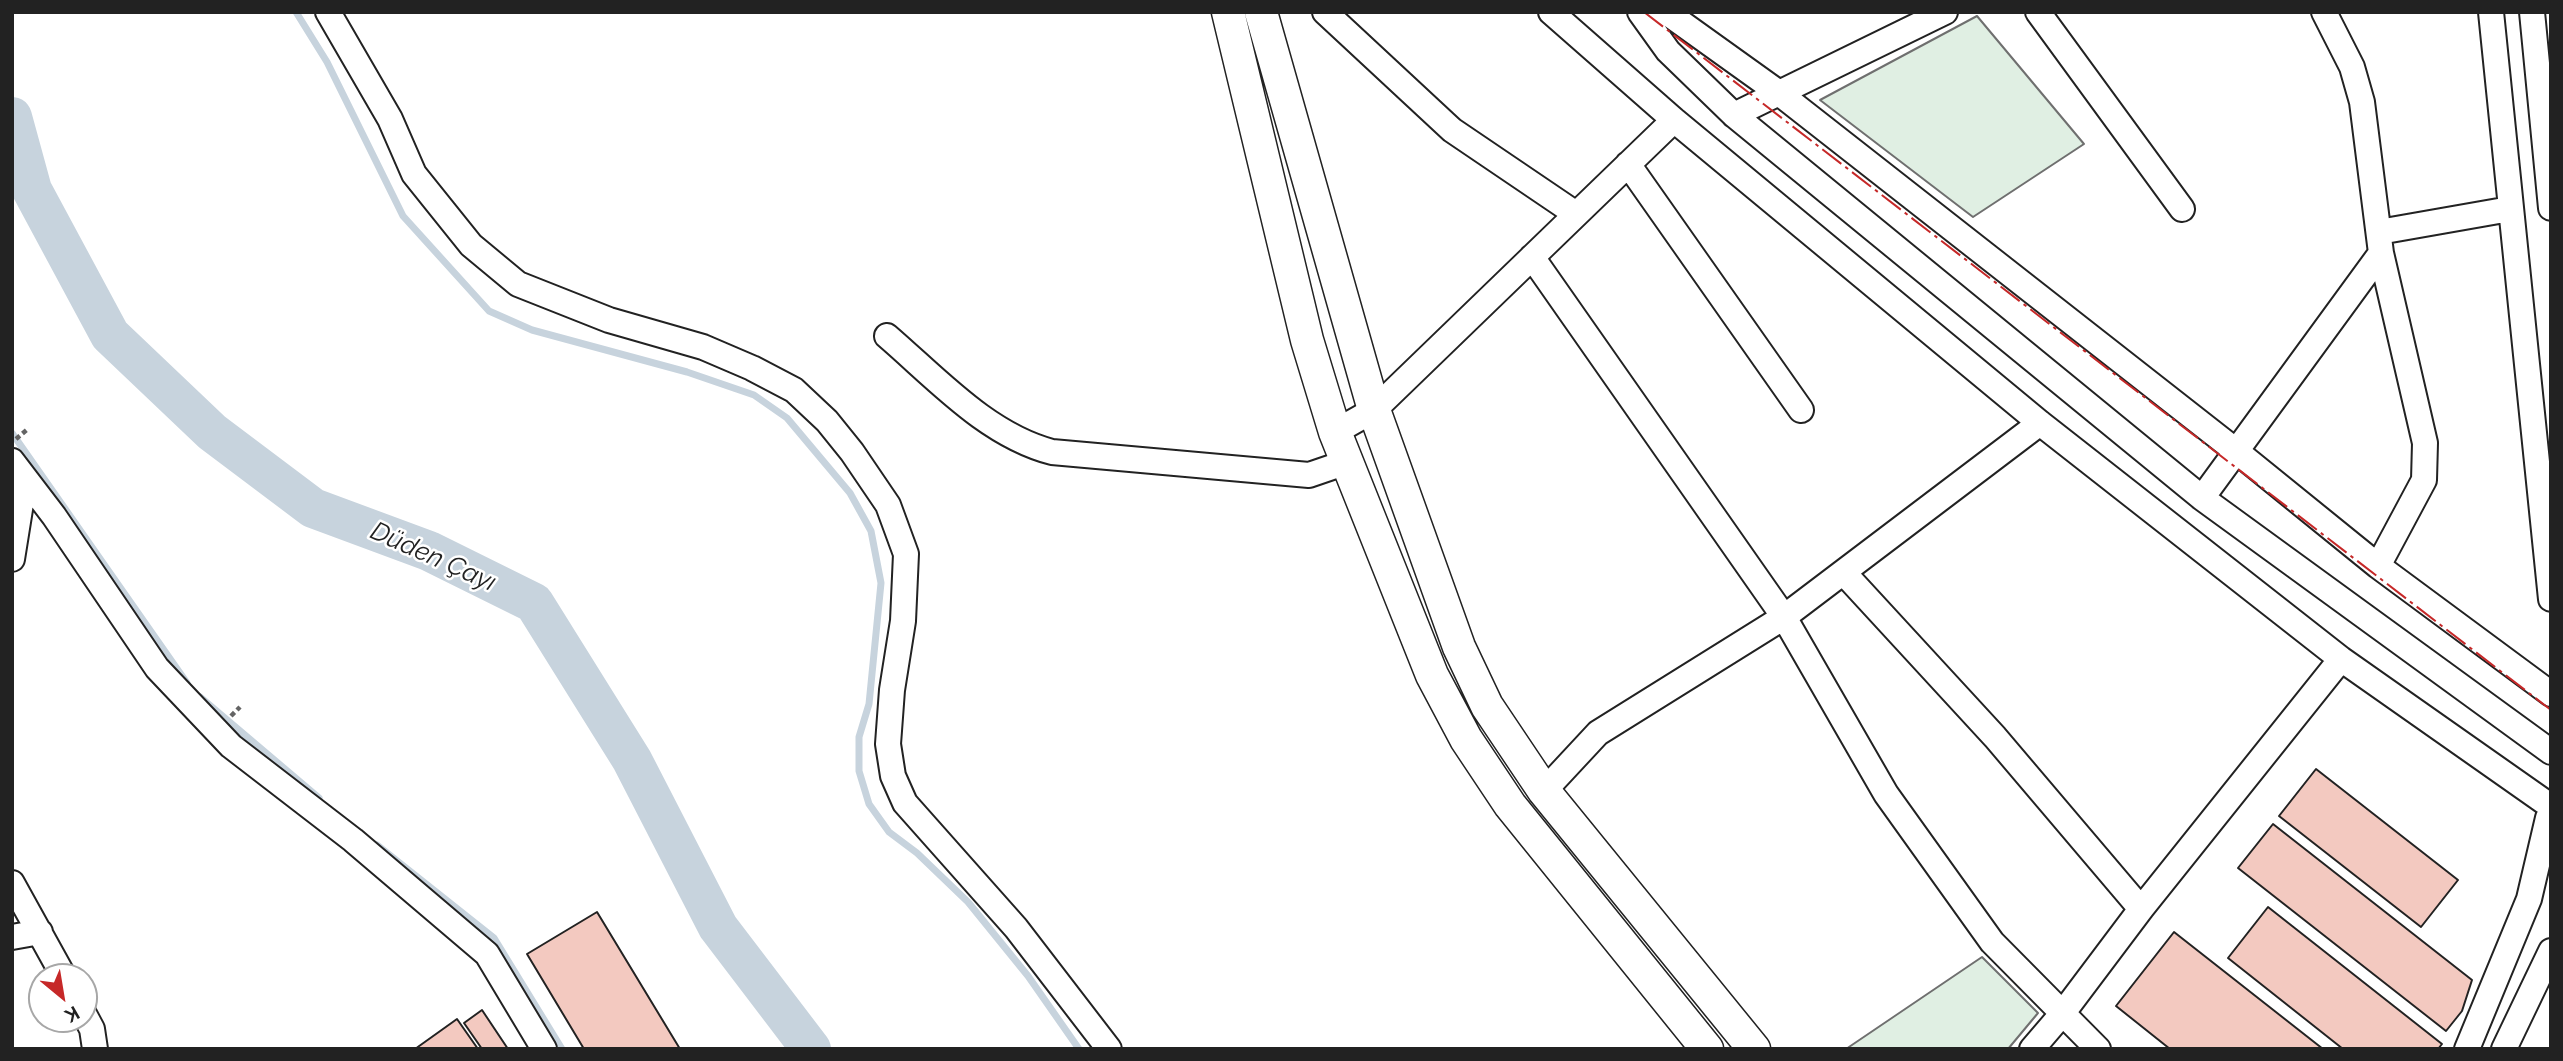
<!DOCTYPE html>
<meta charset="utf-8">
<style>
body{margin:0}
#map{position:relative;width:2563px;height:1061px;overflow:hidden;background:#fff;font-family:Raleway,sans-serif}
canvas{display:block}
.frame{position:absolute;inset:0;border:14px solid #222;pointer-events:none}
.north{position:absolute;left:28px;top:963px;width:70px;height:70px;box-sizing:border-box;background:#fff;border:2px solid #a7a7a7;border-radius:50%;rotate:150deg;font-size:19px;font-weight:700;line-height:28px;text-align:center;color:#222}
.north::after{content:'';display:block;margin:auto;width:24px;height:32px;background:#c62828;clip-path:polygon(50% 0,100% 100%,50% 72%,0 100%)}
</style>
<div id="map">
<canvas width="2563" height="1061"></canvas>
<div class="frame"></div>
<div class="north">K</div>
</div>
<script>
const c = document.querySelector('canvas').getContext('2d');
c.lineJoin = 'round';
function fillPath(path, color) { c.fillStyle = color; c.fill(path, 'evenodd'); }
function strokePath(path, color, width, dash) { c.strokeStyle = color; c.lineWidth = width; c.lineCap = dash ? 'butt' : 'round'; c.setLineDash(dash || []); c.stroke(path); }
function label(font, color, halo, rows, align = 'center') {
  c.font = font + ' Raleway,sans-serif'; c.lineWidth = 5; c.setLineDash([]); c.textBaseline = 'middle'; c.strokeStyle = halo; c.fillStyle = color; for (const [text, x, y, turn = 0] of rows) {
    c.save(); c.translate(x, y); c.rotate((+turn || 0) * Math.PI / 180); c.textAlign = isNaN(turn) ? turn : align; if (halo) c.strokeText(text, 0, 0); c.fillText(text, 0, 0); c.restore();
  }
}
const green = new Path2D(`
 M1977,16L2084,144L1973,217L1820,100Z
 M1982,957L2038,1013L2008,1049H1846Z`);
fillPath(green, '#e0efe3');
strokePath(green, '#6f6f6f', 2);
strokePath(new Path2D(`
 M296,12L327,62L403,216L489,311L532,330L687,372L754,395L787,418L850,493L871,531L881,583L869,704L859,737V771L869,804L889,832L917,853L968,902L1028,976L1079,1049
 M12,433L187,683
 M200,697L319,798
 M377,845L494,938L562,1049`), '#c7d3dd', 7);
strokePath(new Path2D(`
 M12,117L32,190L110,335L212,432L313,508L429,551L534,603L632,760L718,927L811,1049`), '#c7d3dd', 40);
const building = new Path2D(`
 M2316,769L2458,880L2421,927L2279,816Z
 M2273,824L2472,980L2462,1011L2446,1031L2238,868Z
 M2268,907L2442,1044L2438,1049H2343L2228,958Z
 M597,912L680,1049H584L527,954Z
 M2174,932L2323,1049H2170L2116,1006Z
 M482,1010L508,1049H482L464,1023Z
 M457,1019L478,1049H415Z`);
fillPath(building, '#f3c9c0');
strokePath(building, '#222', 2);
const minor = new Path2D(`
 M328,12L390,119L414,174L471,245L518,284L609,320L703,347L752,368L794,390L827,421L852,452L888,505L906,554L903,621L892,690L888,744L893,776L905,803L1016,928L1109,1049
 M1325,12L1452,130L1576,214
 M1551,12L1674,120L2040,423L2341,659L2546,803
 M1640,12L1668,51L1734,115L2202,498L2551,752
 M1666,12L1779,93L2236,451L2378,566L2551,694
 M2038,12L2182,209
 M2324,12L2352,67L2362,102L2381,253L2425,443L2424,480L2378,566
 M2491,12L2551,599
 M2532,12L2551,208
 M1734,115L1945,12
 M1628,164L1801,410
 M2379,232L2510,209
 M1532,257L1784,617L1886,794L1992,942L2098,1049
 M887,336C937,379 987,435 1052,452L1309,475L1347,462
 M1335,432L1374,410L1674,120
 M12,461L54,516L157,668L231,746L353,840L487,954L544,1049
 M2202,498L2381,253
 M12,559L25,478
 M1844,573L1995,737L2141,909
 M1544,791L1598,733L1784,617L2040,423
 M12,883L64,977
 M12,937L40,932
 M84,1014L92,1029L95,1049
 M2032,1049L2062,1014L2141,909L2341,659
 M2467,1049L2529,899L2548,818
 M2504,1049L2551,951`);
const major = new Path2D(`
 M1228,12L1307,340L1335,432L1432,675L1466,739L1510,805L1707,1049
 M1261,12L1374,410L1459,647L1487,706L1544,791L1754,1049`);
strokePath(minor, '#222', 28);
strokePath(major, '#222', 35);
strokePath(new Path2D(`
 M16,439L29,428
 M231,716L240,707`), '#646464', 4.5, [5, 3.5]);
strokePath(minor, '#fff', 24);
strokePath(major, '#fff', 32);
strokePath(new Path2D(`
 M1644,12L2551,710`), '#c62828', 2, [24, 5, 3.5, 5]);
label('italic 26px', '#222', '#fff', [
 ["Düden Çayı",433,557,24]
]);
</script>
